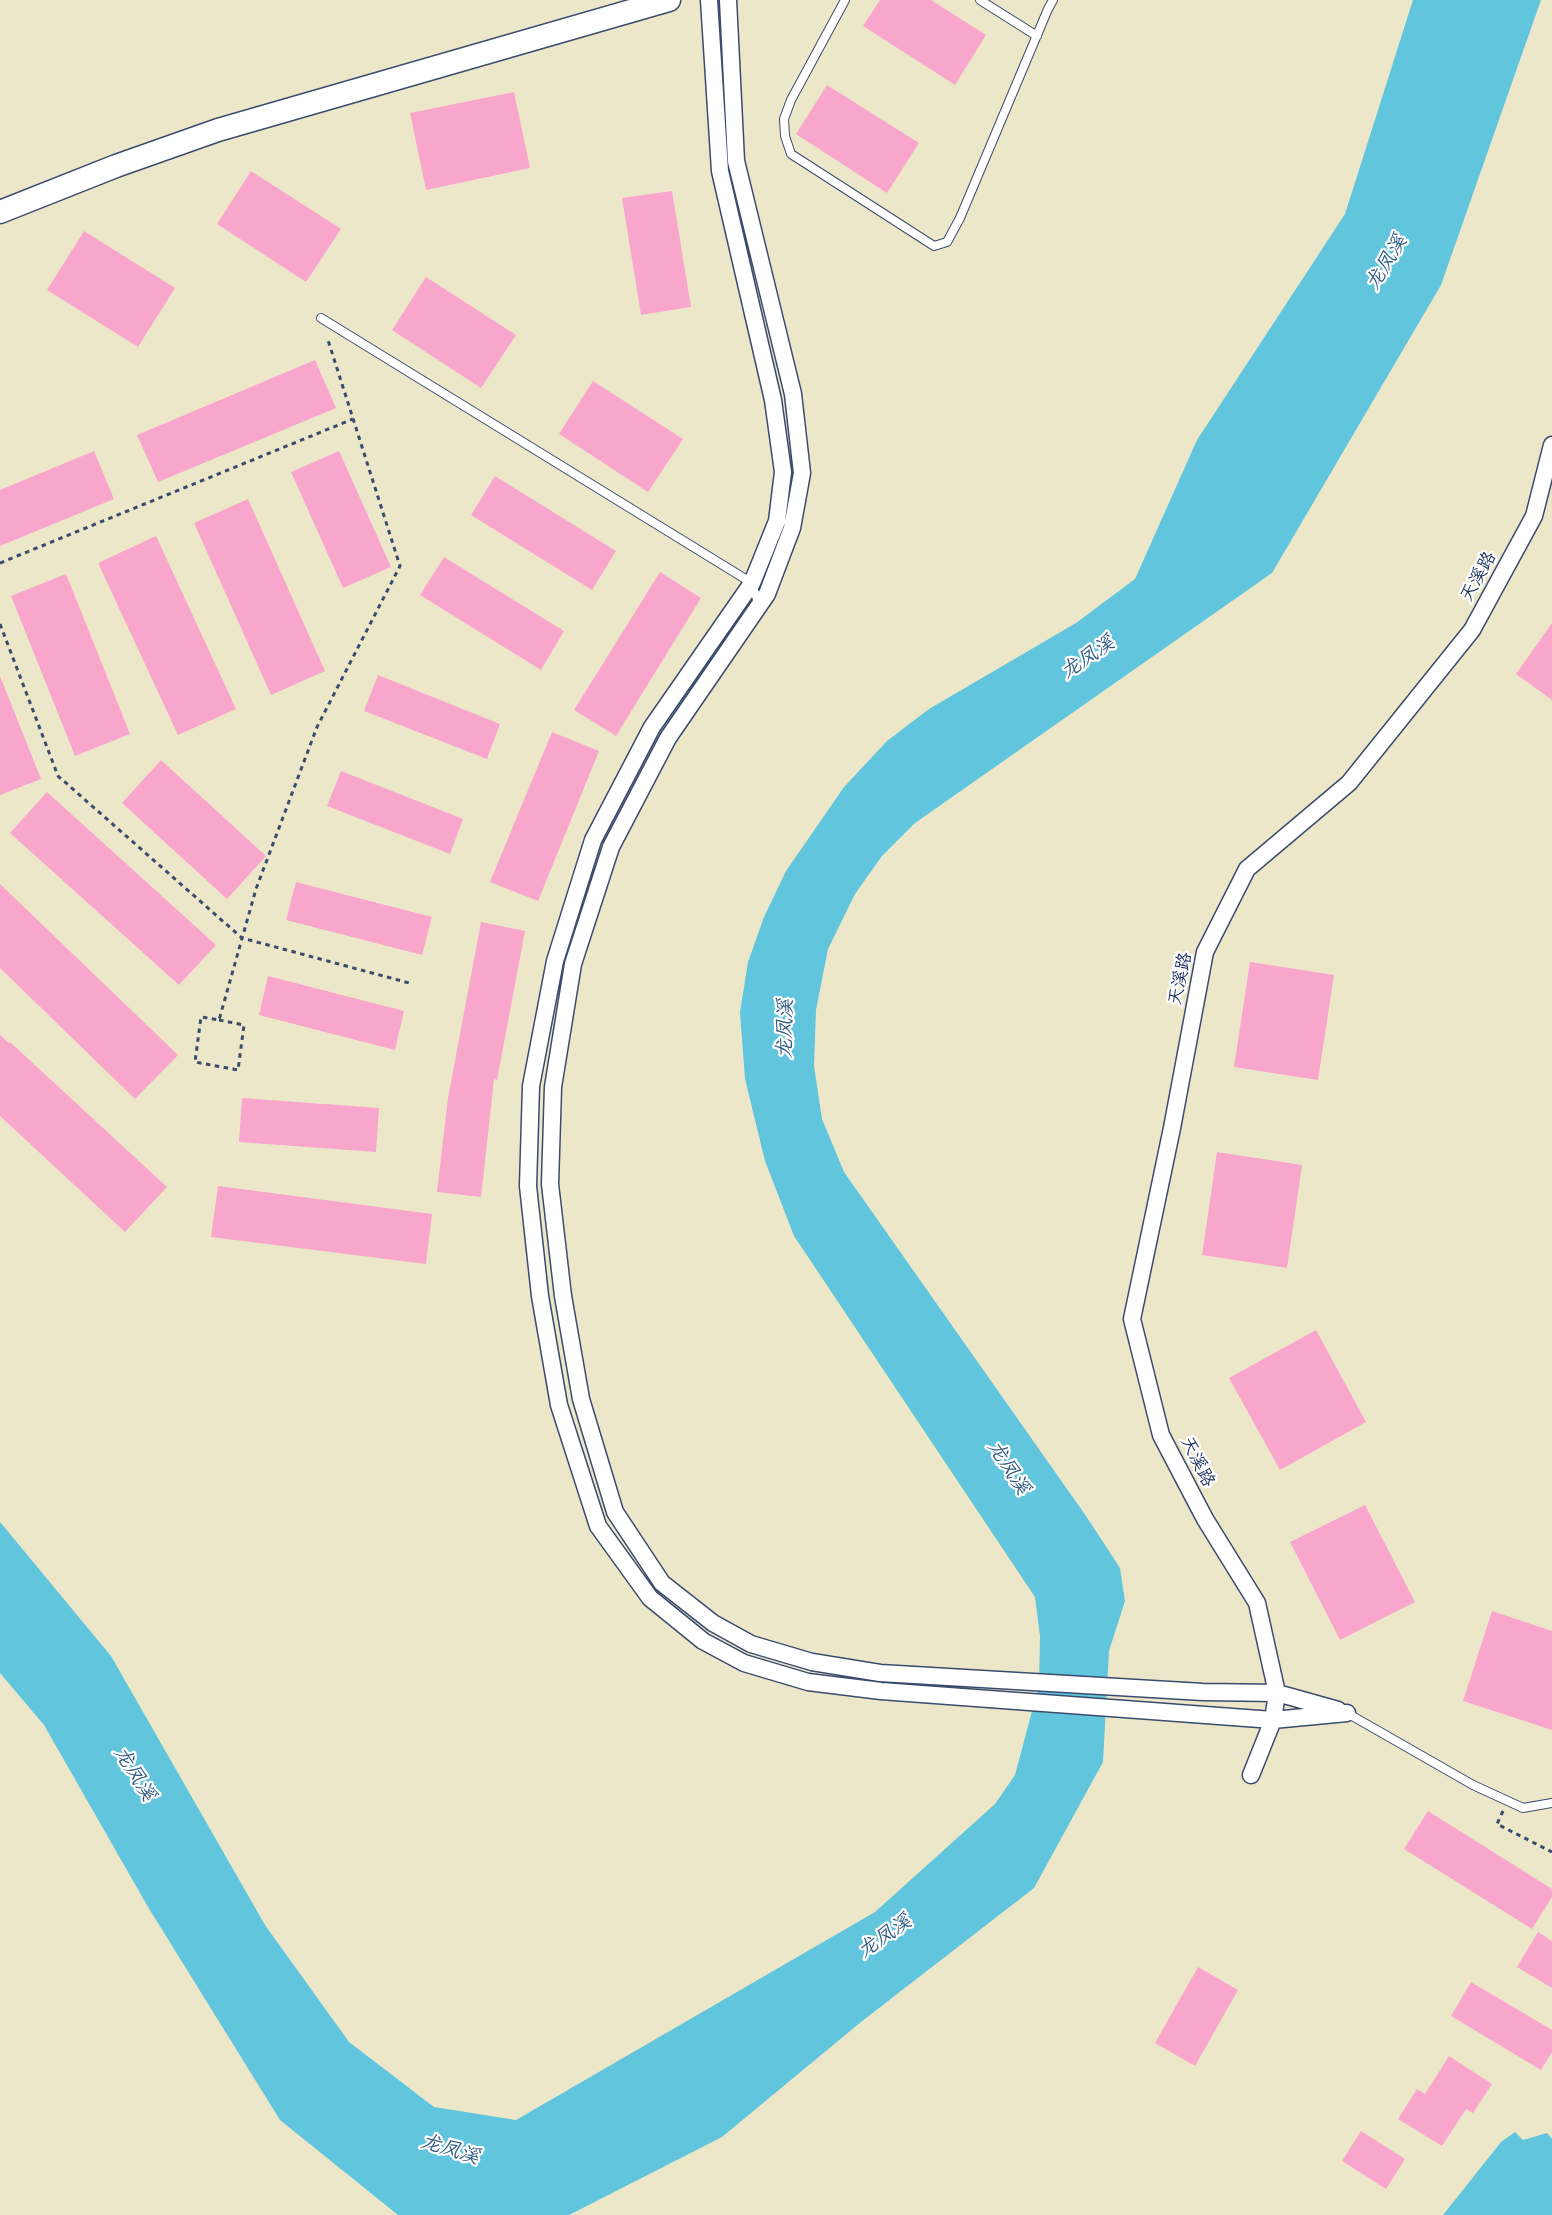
<!DOCTYPE html>
<meta charset="utf-8">
<style>
body{margin:0}
canvas{display:block;background:#ede7ca}
</style>
<canvas width="1552" height="2215"></canvas>
<script>
const c = document.querySelector('canvas').getContext('2d');
c.lineJoin = 'round';
function fillPath(path, color) { c.fillStyle = color; c.fill(path, 'evenodd'); }
function strokePath(path, color, width, dash) { c.strokeStyle = color; c.lineWidth = width; c.lineCap = dash ? 'butt' : 'round'; c.setLineDash(dash || []); c.stroke(path); }
function label(font, color, halo, rows, align = 'center') {
  c.font = font + ' "Balsamiq Sans","LXGW WenKai TC",sans-serif'; c.lineWidth = 4.5; c.setLineDash([]); c.textBaseline = 'middle'; c.strokeStyle = halo; c.fillStyle = color; for (const [text, x, y, turn = 0] of rows) {
    c.save(); c.translate(x, y); c.rotate((+turn || 0) * Math.PI / 180); c.textAlign = isNaN(turn) ? turn : align; if (halo) c.strokeText(text, 0, 0); c.fillText(text, 0, 0); c.restore();
  }
}
fillPath(new Path2D(`
 M1413,0H1541L1441,285L1272,573L915,823L882,856L855,894L828,949L816,1010L814,1066L822,1119L844,1172L1086,1516L1120,1568L1125,1601L1109,1651L1103,1762L1034,1888L861,2022L722,2137L569,2215H398L280,2120L148,1907L44,1725L0,1673V1522L111,1656L265,1925L349,2042L434,2107L516,2120L875,1912L995,1804L1015,1775L1039,1685L1040,1636L1035,1597L794,1236L765,1161L745,1079L740,1012L748,962L764,917L786,871L844,787L887,741L929,709L1076,623L1135,579L1197,440L1345,214Z
 M1515,2132L1523,2140L1547,2133L1552,2139V2215H1443L1501,2142Z`), '#60c5dd');
fillPath(new Path2D(`
 M880,0H931L986,35L955,85L863,26Z
 M827,85L919,143L887,193L796,134Z
 M514,92L530,168L426,190L410,113Z
 M251,171L341,229L306,282L217,224Z
 M672,191L691,307L641,315L622,198Z
 M84,231L175,288L138,347L47,290Z
 M426,277L516,335L481,388L392,330Z
 M315,360L336,408L158,482L137,435Z
 M593,381L683,439L648,492L559,434Z
 M94,451L114,499L0,546V490Z
 M339,451L391,567L343,588L291,472Z
 M495,476L616,551L592,590L471,515Z
 M248,499L325,671L271,695L194,523Z
 M156,536L236,709L178,735L98,563Z
 M444,557L564,631L541,670L420,595Z
 M660,572L701,598L616,736L574,710Z
 M66,574L130,734L75,756L11,596Z
 M1552,623V700L1516,674Z
 M378,675L500,724L487,759L364,711Z
 M0,676L41,779L0,795Z
 M552,732L599,751L538,901L490,882Z
 M161,760L266,856L227,899L122,803Z
 M341,771L463,819L450,854L327,806Z
 M47,792L216,945L179,985L10,833Z
 M296,882L432,917L422,955L286,920Z
 M0,884L178,1055L135,1099L0,968Z
 M481,922L525,931L497,1080L494,1079L481,1197L437,1192L448,1098Z
 M1250,962L1334,975L1318,1080L1234,1067Z
 M268,976L404,1011L395,1050L259,1015Z
 M0,1035L9,1043L10,1042L167,1187L125,1232L0,1116Z
 M242,1098L379,1108L376,1152L239,1142Z
 M1217,1152L1302,1165L1287,1268L1202,1255Z
 M218,1186L432,1214L426,1264L211,1237Z
 M1316,1330L1366,1422L1280,1470L1229,1378Z
 M1365,1505L1415,1602L1340,1640L1290,1542Z
 M1492,1611L1552,1631V1730L1463,1701Z
 M1428,1811L1552,1889V1897L1532,1929L1404,1849Z
 M1538,1932L1552,1941V1988L1517,1967Z
 M1198,1967L1238,1990L1195,2066L1155,2043Z
 M1471,1982L1552,2030V2052L1541,2070L1451,2016Z
 M1449,2056L1492,2084L1473,2113L1466,2109L1442,2146L1398,2119L1417,2089L1425,2094Z
 M1361,2131L1405,2159L1386,2189L1342,2161Z`), '#f9a6cd');
const lane = new Path2D(`
 M845,0L791,100L784,119L785,136L791,154L934,246L947,242L960,218L1048,9L1053,0
 M980,0L1037,36
 M321,318L752,583L759,606
 M1347,1713L1473,1785L1523,1808L1552,1803`);
const street = new Path2D(`
 M709,0L720,171L773,400L783,472L777,521L752,583L652,727L593,840L555,961L531,1086L528,1186L540,1296L559,1405L598,1526L650,1598L703,1641L744,1663L808,1682L881,1691L1273,1720L1347,1713
 M728,0L736,161L793,394L802,473L792,528L767,594L668,738L611,847L573,964L553,1087L550,1184L563,1296L581,1399L615,1512L662,1583L713,1623L751,1644L812,1662L880,1673L1203,1692L1277,1693L1338,1710
 M1251,1775L1273,1720L1277,1693L1257,1603L1205,1519L1161,1435L1132,1319L1172,1128L1205,952L1247,869L1349,783L1472,630L1534,516L1552,445`);
const secondary = new Path2D(`
 M0,212L116,166L218,130L669,0`);
strokePath(lane, '#3a4b6e', 10);
strokePath(street, '#3a4b6e', 19);
strokePath(secondary, '#3a4b6e', 25);
strokePath(new Path2D(`
 M0,563L353,419
 M0,624L58,776L242,938L413,984
 M219,1020L244,1025L238,1070L195,1062L201,1017L219,1020L256,889L317,727L400,566L327,337
 M1503,1811L1497,1824L1552,1852`), '#3a4b6e', 3, [4.5, 4.5]);
strokePath(lane, '#fff', 8);
strokePath(street, '#fff', 16);
strokePath(secondary, '#fff', 22);
label('18px', '#1b2f5e', '#fff', [
 ["天溪路",1479,577,-61],
 ["天溪路",1181,979,-78],
 ["天溪路",1197,1462,63]
]);
label('italic 20px', '#305c84', '#fff', [
 ["龙凤溪",1387,263,-59],
 ["龙凤溪",1088,658,-34],
 ["龙凤溪",786,1029,-89],
 ["龙凤溪",1008,1468,57],
 ["龙凤溪",134,1774,58],
 ["龙凤溪",885,1937,-35],
 ["龙凤溪",450,2150,17]
]);
</script>
